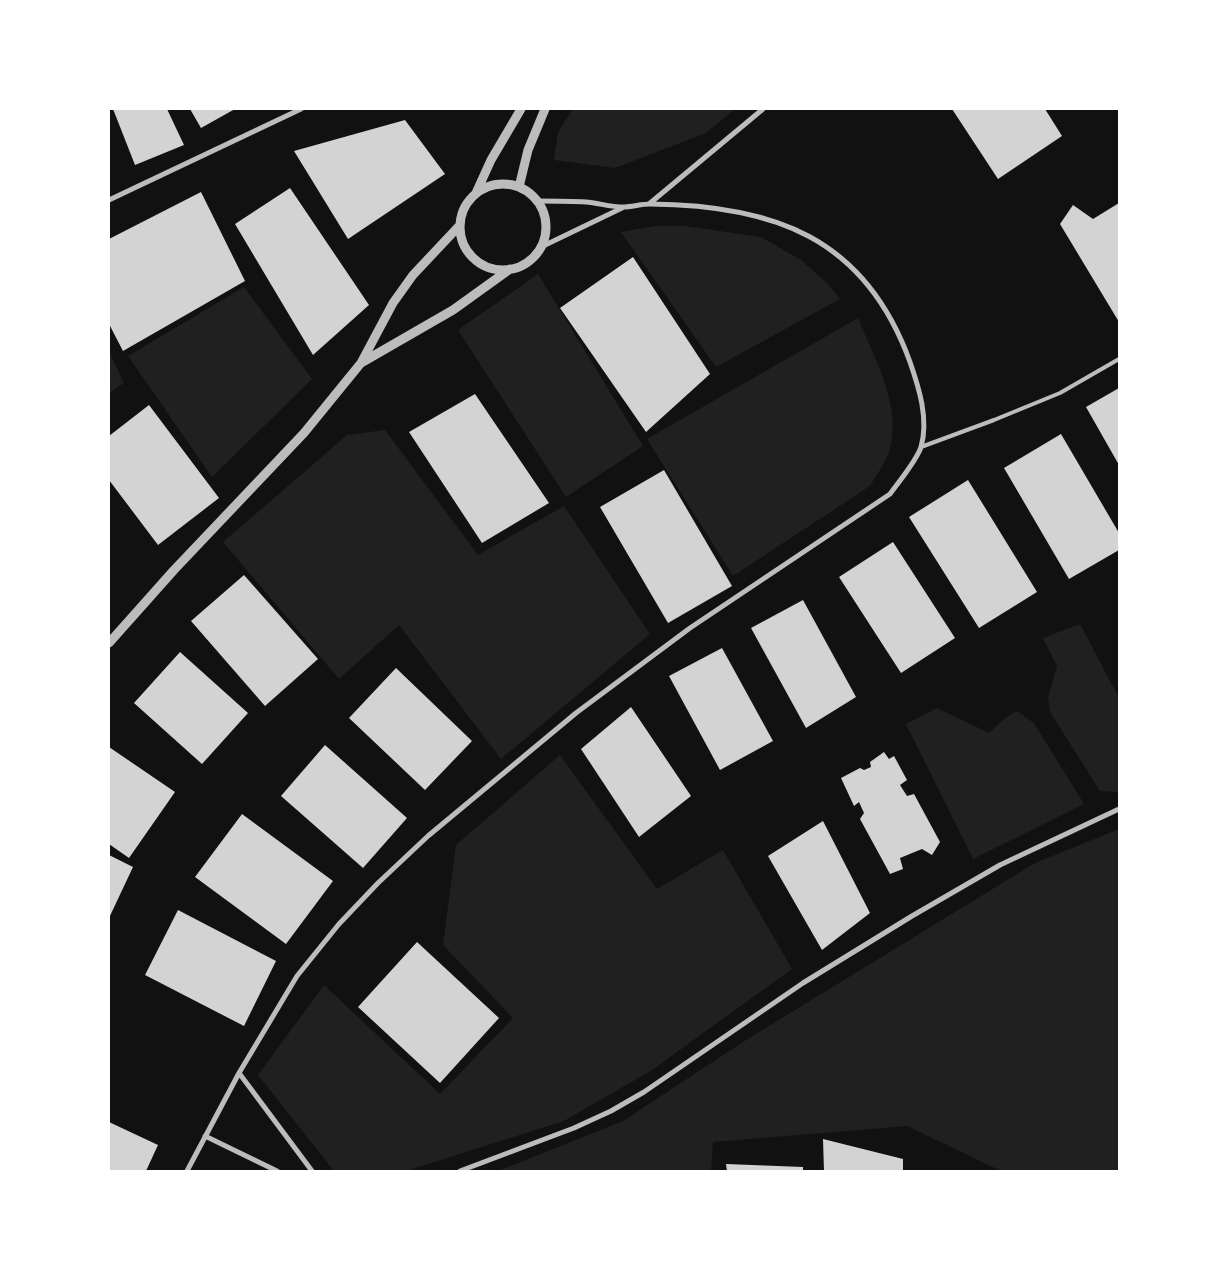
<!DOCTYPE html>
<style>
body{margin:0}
#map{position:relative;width:1228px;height:1280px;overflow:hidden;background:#111;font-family:Inter,sans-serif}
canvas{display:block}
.frame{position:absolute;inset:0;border:110px solid #fff;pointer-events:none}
</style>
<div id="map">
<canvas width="1228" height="1280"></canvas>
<div class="frame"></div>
</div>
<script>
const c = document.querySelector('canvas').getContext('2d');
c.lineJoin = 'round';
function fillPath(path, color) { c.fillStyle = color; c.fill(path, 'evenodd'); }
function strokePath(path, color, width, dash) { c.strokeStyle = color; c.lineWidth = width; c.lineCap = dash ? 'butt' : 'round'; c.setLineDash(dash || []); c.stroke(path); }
fillPath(new Path2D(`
 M573,109H735L706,133L615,168L554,160L558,132Z
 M655,226H685L761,237L801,260L828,284L840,299L716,367L621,232Z
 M538,274L643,446L566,497L458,330Z
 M244,287L312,379L212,477L128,356Z
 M858,318C873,355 900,402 891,444C888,459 878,473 870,486L733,576L647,439Z
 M109,351L124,383L109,393Z
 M385,430L478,555L564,506L650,634L501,759L399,625L339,679L223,542L347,435Z
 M1080,624L1119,698V792L1100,791L1050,712L1048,697L1057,666L1043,638Z
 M937,708L989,733L1006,717L1017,711L1034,723L1084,804L973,859L906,724Z
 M560,755L657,889L723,850L792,969L652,1070L564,1121L406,1171H334L258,1075L324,985L440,1094L513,1018L443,945L456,845Z
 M1119,829V1171H1001L907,1126L713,1142L711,1171H498L623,1121L746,1040L1035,863Z`), '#202020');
fillPath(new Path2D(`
 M113,109H167L184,145L135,165Z
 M190,109H235L201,128Z
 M952,109H1045L1062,136L998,179Z
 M405,120L445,174L348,239L294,151Z
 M290,188L369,305L313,355L235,224Z
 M201,192L245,281L123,351L109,324V239Z
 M1119,203V322L1060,224L1073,205L1093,219Z
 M633,257L710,374L646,432L560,308Z
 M1119,388V465L1086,407Z
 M475,394L549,503L482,543L409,432Z
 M149,405L219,498L158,545L109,480V436Z
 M1061,434L1119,533V550L1069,579L1004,468Z
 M664,470L732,586L668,623L600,507Z
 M968,480L1037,592L979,628L909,517Z
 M893,542L955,638L901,673L839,577Z
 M244,575L318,659L265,706L191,621Z
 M803,600L856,697L806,728L751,628Z
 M722,648L773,741L720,770L669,676Z
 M180,652L248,713L202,764L134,703Z
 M396,668L472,741L425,790L349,718Z
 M631,707L691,796L639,837L581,749Z
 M325,745L407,818L363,868L281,796Z
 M109,747L175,792L129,858L109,844Z
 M884,752L889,759L894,756L907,780L900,785L907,796L914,794L940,842L932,855L922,849L900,858L903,869L890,874L860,819L864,813L859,802L854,806L841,778L860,768L864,770L871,767L870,762Z
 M242,814L333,881L286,944L195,877Z
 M823,821L870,913L822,950L768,856Z
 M109,855L133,867L109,918Z
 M178,910L276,961L244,1026L145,975Z
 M417,942L499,1018L440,1083L358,1007Z
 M109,1122L158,1145L146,1171H109Z
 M823,1139L903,1159V1171H824Z
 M726,1164L803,1167V1171H727Z`), '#d3d3d3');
strokePath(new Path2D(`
 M921,447L994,420L1060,393L1119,359`), '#bcbcbc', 4);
strokePath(new Path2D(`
 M109,200L301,109
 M649,204L763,109
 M539,248L622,208
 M239,1073L312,1171
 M205,1136L277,1171
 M187,1171L239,1073L297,976L339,924L378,883L428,836L576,713L690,628L890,494C898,483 917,460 921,447C929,419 919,388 910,362C865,237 773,205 650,204C641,204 632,207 623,207C611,207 598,203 586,202C570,201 553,201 537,201
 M460,1171L574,1128L611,1111L644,1092L803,983L912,916L1000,865L1119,809`), '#bcbcbc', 5);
strokePath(new Path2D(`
 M460 227a43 43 0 1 1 86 0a43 43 0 1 1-86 0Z
 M519,187L528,150L545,109
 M476,193L491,160L521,109
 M361,363L453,310L510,269
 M109,643L174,570L304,433L361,363L393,303L413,275L460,225`), '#bcbcbc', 9);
</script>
